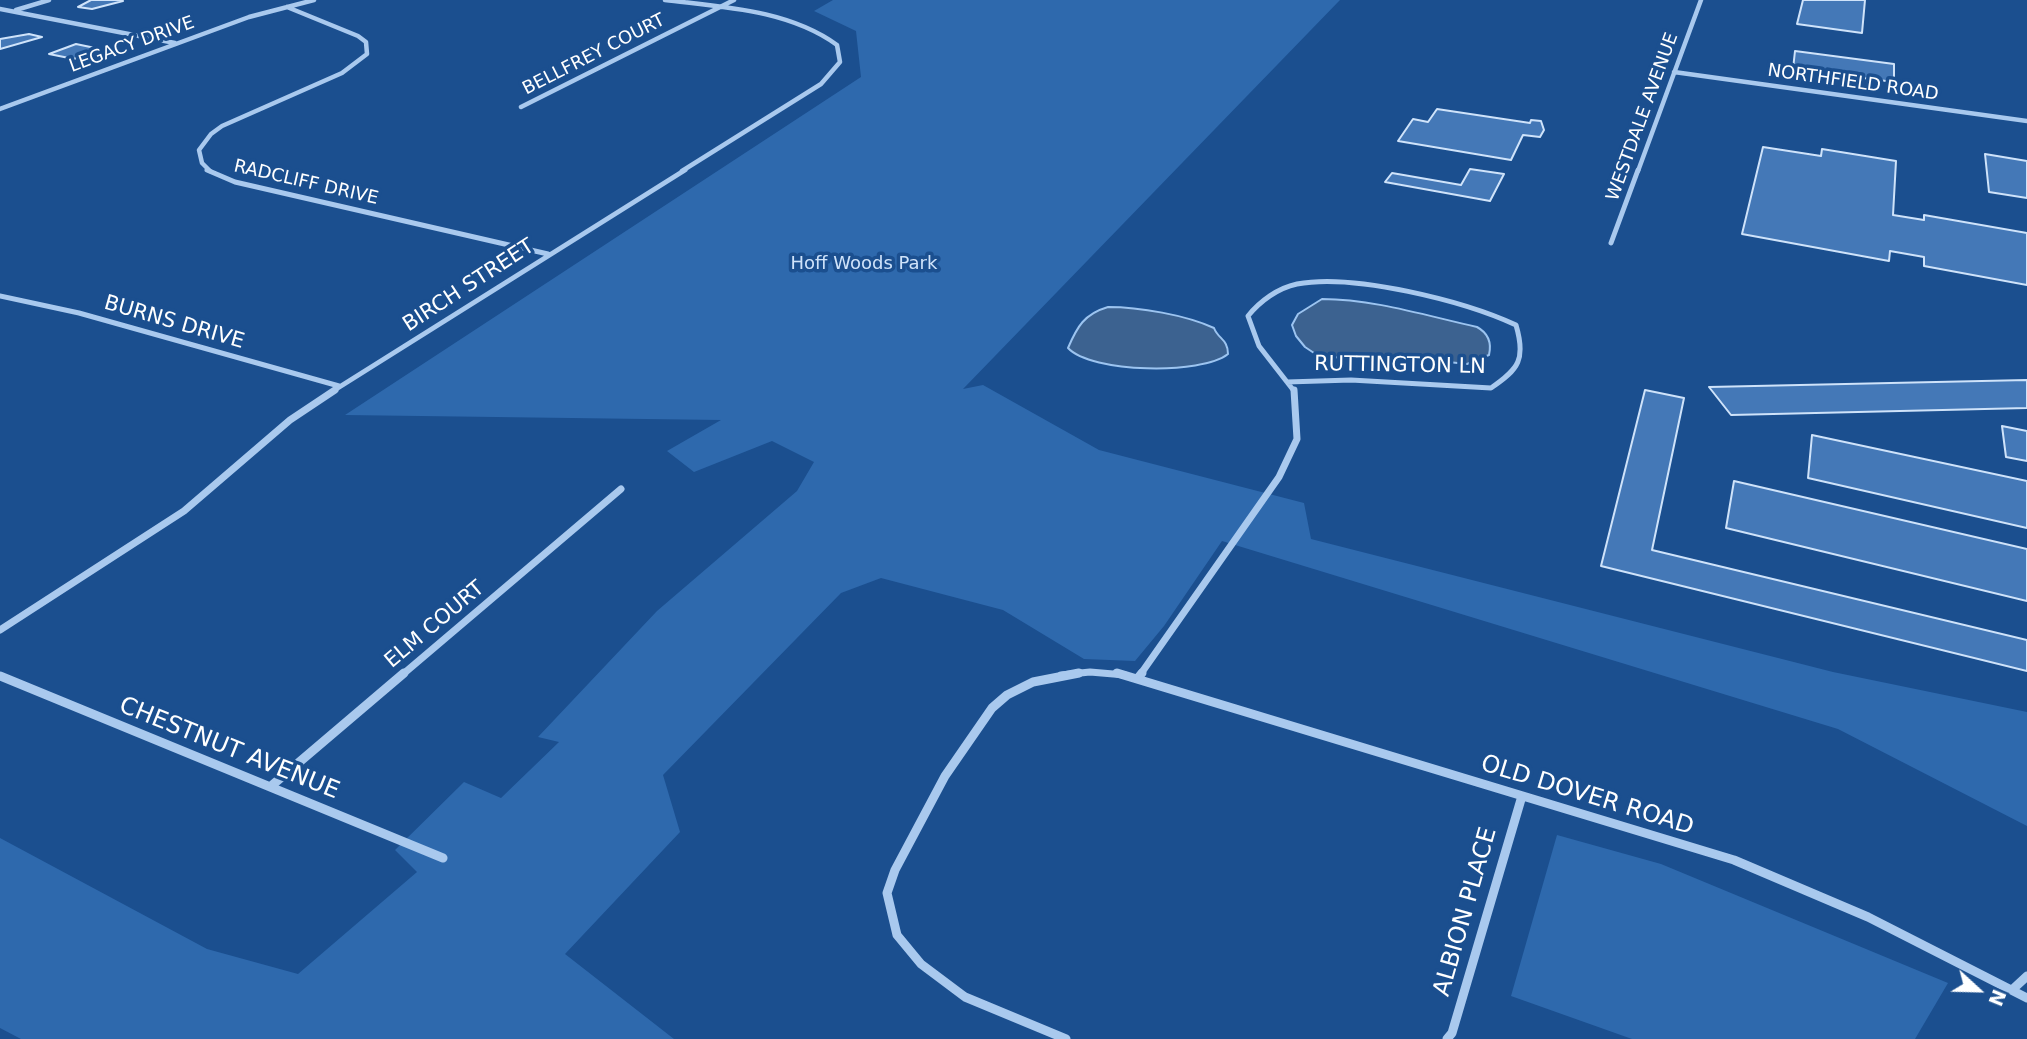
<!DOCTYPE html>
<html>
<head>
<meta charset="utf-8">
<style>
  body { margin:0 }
  #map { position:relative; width:2027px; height:1039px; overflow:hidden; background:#1b4f8f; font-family:"DejaVu Sans",sans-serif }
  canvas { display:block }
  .north { position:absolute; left:1943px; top:955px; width:70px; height:70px; -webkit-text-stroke:5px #1b4f8f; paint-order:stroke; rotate:112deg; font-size:19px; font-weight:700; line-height:28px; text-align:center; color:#fff }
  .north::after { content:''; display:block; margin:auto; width:24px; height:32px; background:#fff; clip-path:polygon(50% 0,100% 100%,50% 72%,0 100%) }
</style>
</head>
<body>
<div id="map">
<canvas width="2027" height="1039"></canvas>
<div class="north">N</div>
</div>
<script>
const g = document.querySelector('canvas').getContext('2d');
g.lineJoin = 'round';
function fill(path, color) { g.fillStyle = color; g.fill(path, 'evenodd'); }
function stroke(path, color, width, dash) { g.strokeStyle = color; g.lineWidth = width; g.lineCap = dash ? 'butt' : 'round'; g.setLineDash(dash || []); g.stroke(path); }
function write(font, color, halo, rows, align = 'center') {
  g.font = font + ' "DejaVu Sans",sans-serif'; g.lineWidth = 7; g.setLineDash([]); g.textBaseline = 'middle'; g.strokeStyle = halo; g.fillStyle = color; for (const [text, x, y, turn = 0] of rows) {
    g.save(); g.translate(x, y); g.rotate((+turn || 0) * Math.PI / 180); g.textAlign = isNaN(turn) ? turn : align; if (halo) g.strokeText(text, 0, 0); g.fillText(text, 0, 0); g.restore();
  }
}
fill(new Path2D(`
  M833,0H1340L963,389L983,385L1099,450L1304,503L1311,539L1833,672L2027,712V826L1838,729L1222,541L1164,626L1135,661L1084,659L1003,610L881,578L841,593L663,775L680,832L565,954L674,1039H21L0,1028V838L207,949L298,974L417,872L395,850L464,782L501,798L559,742L538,737L657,611L797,491L814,462L772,441L694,472L667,451L721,420L345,415L861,77L856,31L814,11Z
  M1557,835L1661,864L1948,983L1915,1039H1632L1511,996Z`), '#2e69ad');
const water = new Path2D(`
  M1322,299C1374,299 1427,316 1477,327C1488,333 1492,342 1489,355L1467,364L1429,360L1350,359L1317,355L1305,347L1296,336L1292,325L1298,314Z
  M1108,307C1139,307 1186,315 1214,328C1218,339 1228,339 1228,354C1202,375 1091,373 1068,348C1077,327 1084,314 1108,307Z`);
fill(water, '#3c6290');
stroke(water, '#9cc4f0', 2);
const building = new Path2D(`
  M91,0H119L123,1L92,9L78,7Z
  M1803,0H1865L1862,33L1797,24Z
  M29,34L42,37L0,49V39Z
  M76,44L100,49L98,50L109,52L94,57L82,55L74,59L49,54Z
  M1795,51L1894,64V82L1793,69Z
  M1437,109L1530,123L1531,120L1541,121L1544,130L1540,137L1523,135L1511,160L1398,141L1413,119L1428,122Z
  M1763,147L1821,156L1822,149L1896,161L1893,215L1924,220V215L2027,233V285L1924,266V257L1890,251L1889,261L1742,234Z
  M1985,154L2027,161V198L1989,192Z
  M1470,169L1504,174L1490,201L1385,182L1392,173L1461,185Z
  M2027,380V408L1731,415L1709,387Z
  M1645,390L1684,398L1652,550L2027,640V671L1601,566Z
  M2002,426L2027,431V461L2006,457Z
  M1812,435L2027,481V528L1808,478Z
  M1734,481L2027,549V601L1726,528Z`);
fill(building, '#4478b7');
stroke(building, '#cfe3fa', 2);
stroke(new Path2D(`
  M665,0C723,7 789,10 837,45L840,62L821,84L682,171
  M0,9L175,43
  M16,10L49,0
  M1674,72L2027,121
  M521,107L734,0
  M0,109L249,17L314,0
  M210,171L202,163L199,150L211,134L222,126L342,73L367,54L366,42L358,36L287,7
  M1638,171L1701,0`), '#a9c9ee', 4.5);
stroke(new Path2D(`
  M207,170L235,182L548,254
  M1611,243L1638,170
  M0,296L79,313L339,386
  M1287,382L1351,380L1491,388C1519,369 1526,359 1516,325C1464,301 1353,273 1297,284C1278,288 1260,301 1248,316L1259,346L1294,391
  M333,391L685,170`), '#a9c9ee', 5);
stroke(new Path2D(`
  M0,630L184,511L290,420L335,390
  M402,675L621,489
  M1061,675L1090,672L1125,675
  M1140,675L1279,477L1297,439L1294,390`), '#a9c9ee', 7);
stroke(new Path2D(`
  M1117,673L1734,860L1868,917L2027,998
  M0,676L443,858
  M1138,678L1142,673
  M270,787L404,673
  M2013,989L2027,976
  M1066,1039L965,997L921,964L897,935L887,893L895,870L945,776L992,708L1007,695L1033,682L1079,673
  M1447,1039L1452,1033L1522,796`), '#a9c9ee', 9);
write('18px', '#fff', '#1b4f8f', [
  ["LEGACY DRIVE",132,45,-20],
  ["BELLFREY COURT",594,55,-27],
  ["NORTHFIELD ROAD",1853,83,8],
  ["WESTDALE AVENUE",1643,117,-70],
  ["RADCLIFF DRIVE",306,183,13]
]);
write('18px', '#cfe3fa', '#1b4f8f', [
  ["Hoff Woods Park",864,264]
]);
write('21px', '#fff', '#1b4f8f', [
  ["BIRCH STREET",469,286,-33],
  ["BURNS DRIVE",174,323,16],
  ["RUTTINGTON LN",1400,366,1],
  ["ELM COURT",435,625,-40]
]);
write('24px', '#fff', '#1b4f8f', [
  ["CHESTNUT AVENUE",229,749,22],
  ["OLD DOVER ROAD",1587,796,17],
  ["ALBION PLACE",1466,912,-74]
]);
</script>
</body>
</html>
